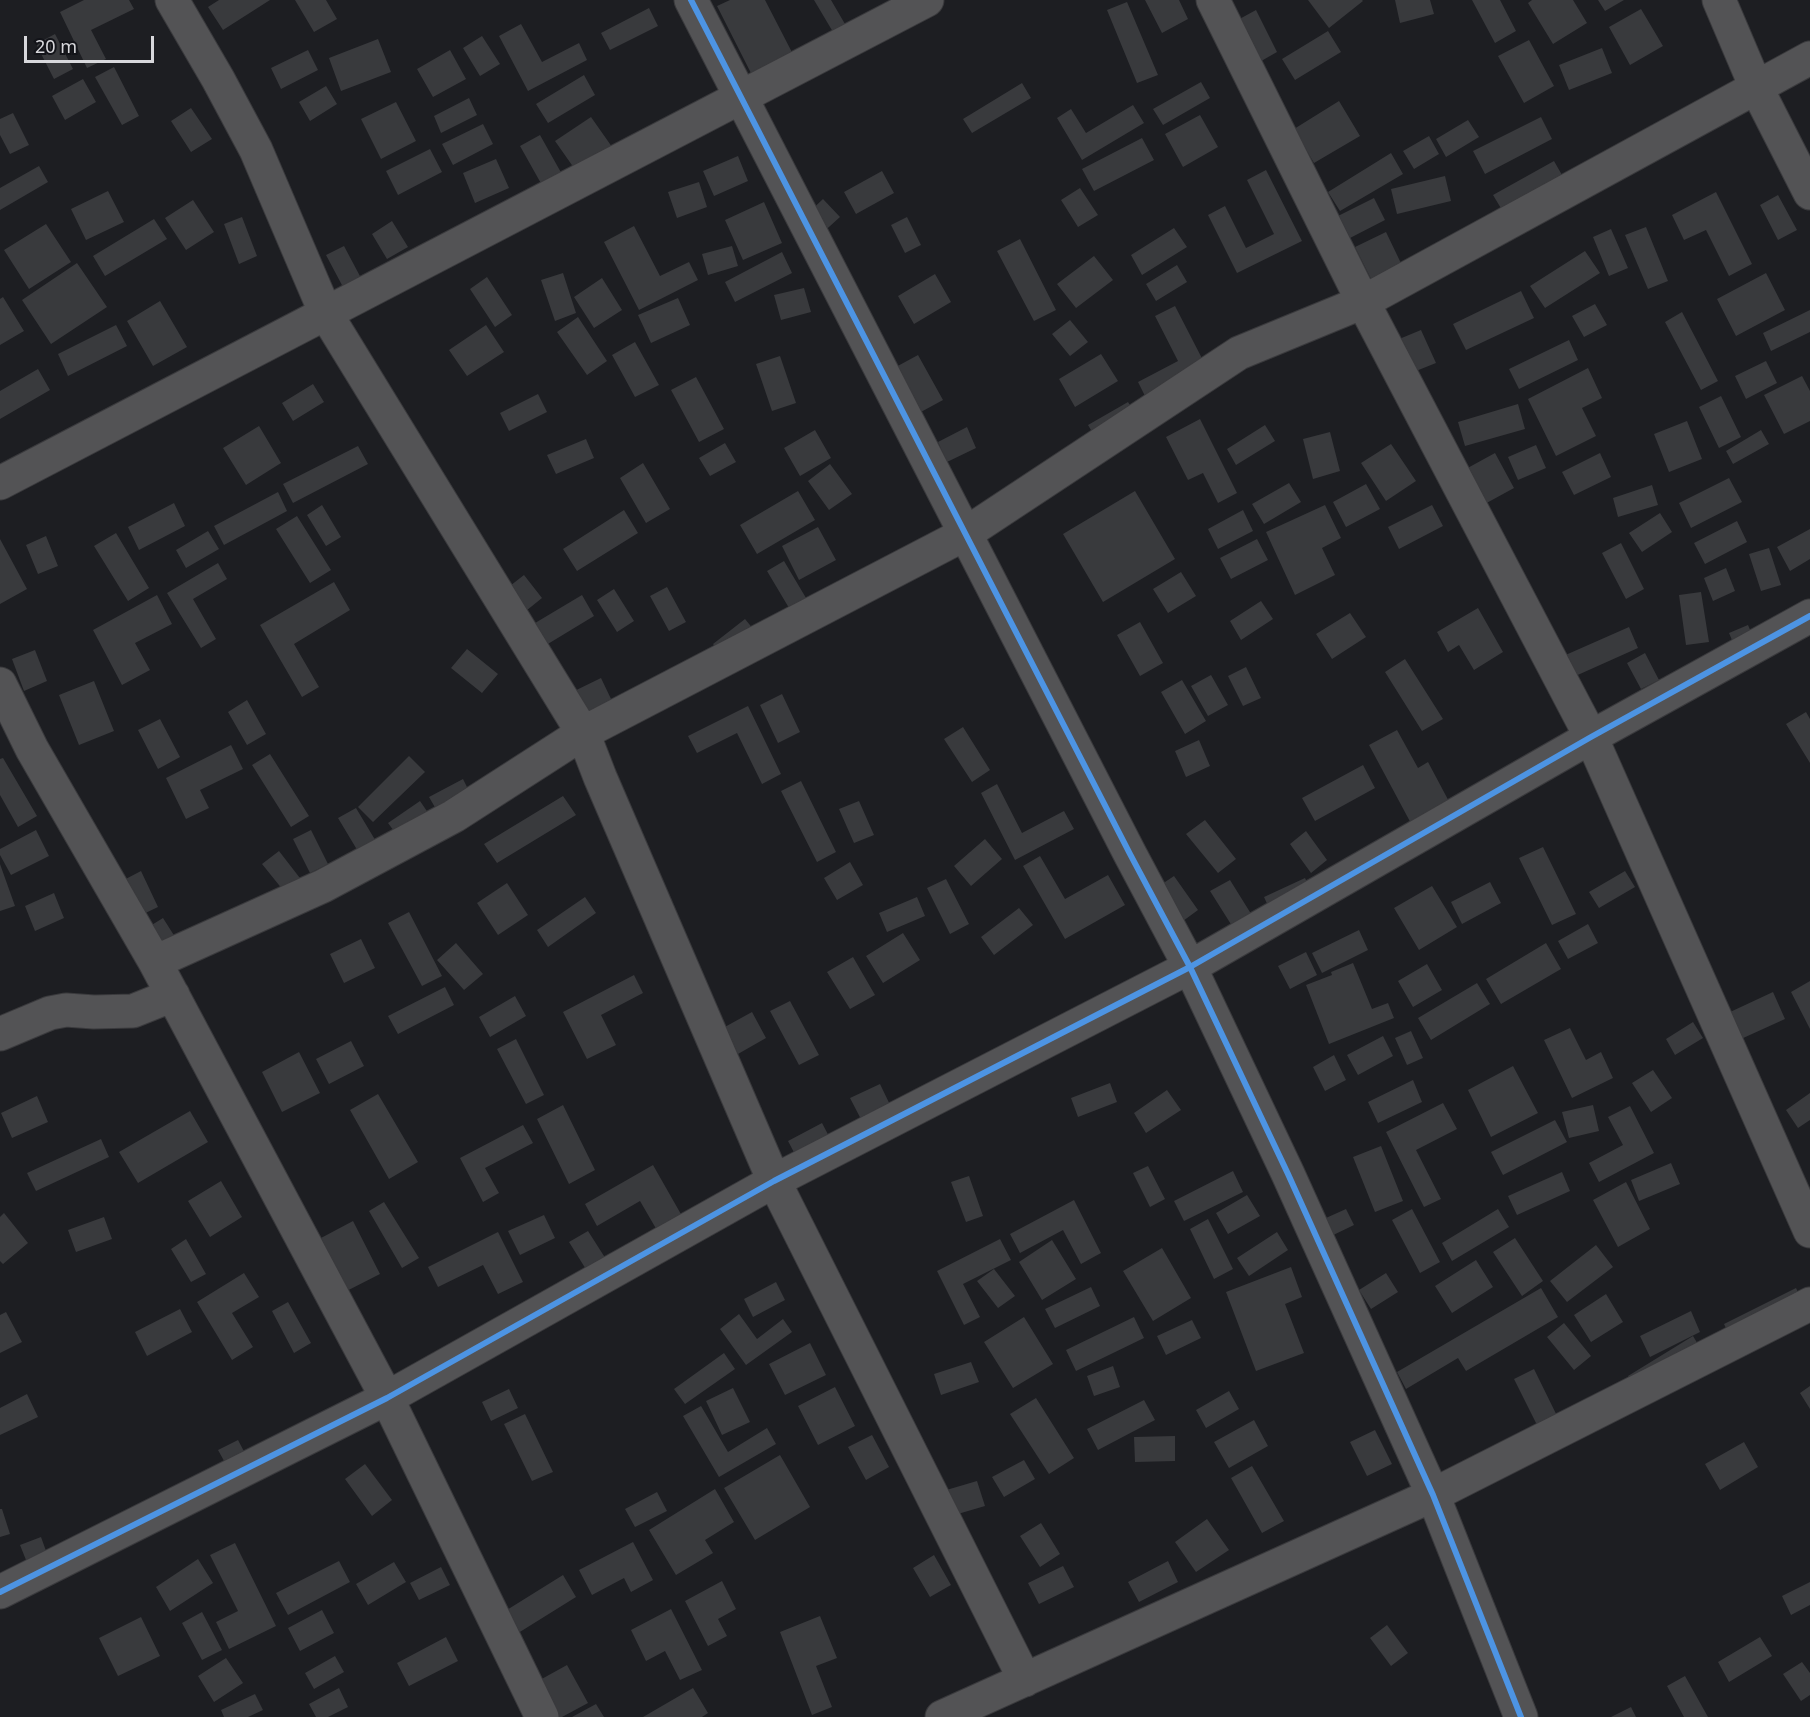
<!DOCTYPE html>
<html>
<head>
<meta charset="utf-8">
<style>
  body { margin:0 }
  #map { position:relative; width:1810px; height:1717px; overflow:hidden; background:#1d1e22; font-family:"Noto Sans",sans-serif }
  canvas { display:block }
  .scale { position:absolute; left:24px; top:36px; width:130px; height:27px; box-sizing:border-box; border:3px solid #d8d8dc; border-top:0; padding-left:8px; font-size:18px; line-height:21px; white-space:nowrap; color:#d8d8dc; -webkit-text-stroke:4px #131419; paint-order:stroke }
</style>
</head>
<body>
<div id="map">
<canvas width="1810" height="1717"></canvas>
<div class="scale">20 m</div>
</div>
<script>
const g = document.querySelector('canvas').getContext('2d');
g.lineJoin = 'round';
function fill(path, color) { g.fillStyle = color; g.fill(path, 'evenodd'); }
function stroke(path, color, width, dash) { g.strokeStyle = color; g.lineWidth = width; g.lineCap = dash ? 'butt' : 'round'; g.setLineDash(dash || []); g.stroke(path); }
fill(new Path2D(`
  M84,0H129L134,9L91,30L106,59L87,68L60,12Z
  M219,0H270L223,30L208,7Z
  M295,0H326L337,19L314,32Z
  M730,0H765L797,62L756,83L717,6Z
  M814,0H831L845,24L833,32Z
  M1145,0H1179L1188,19L1162,33Z
  M1308,0H1362L1363,1L1329,28Z
  M1395,0H1430L1434,14L1400,23Z
  M1472,0H1500L1516,31L1495,43Z
  M1532,0H1573L1587,23L1553,44L1528,3Z
  M1598,0H1624L1605,11Z
  M1127,2L1158,75L1137,83L1107,10Z
  M649,8L658,26L610,50L601,33Z
  M1641,9L1663,46L1630,65L1609,27Z
  M1256,10L1277,52L1256,64L1234,22Z
  M521,24L542,62L579,43L587,60L528,91L499,36Z
  M1328,31L1341,52L1295,80L1282,59Z
  M55,34L73,69L54,79L36,44Z
  M482,36L500,64L480,76L463,48Z
  M378,39L391,72L341,91L329,58Z
  M1529,40L1554,86L1524,103L1498,56Z
  M1602,48L1612,73L1569,90L1559,65Z
  M308,50L318,70L281,89L271,68Z
  M450,50L466,79L433,97L417,69Z
  M114,67L139,116L122,125L95,77Z
  M584,75L595,95L548,123L536,104Z
  M83,79L96,102L65,120L52,96Z
  M1201,82L1210,98L1163,125L1153,109Z
  M1022,83L1031,98L972,133L963,119Z
  M326,86L337,104L310,121L299,102Z
  M469,98L477,115L441,133L434,116Z
  M1339,101L1360,136L1314,163L1294,129Z
  M396,102L416,141L381,159L361,119Z
  M1133,105L1144,123L1082,160L1057,118L1071,109L1086,133Z
  M191,108L212,139L191,152L171,121Z
  M13,113L29,145L10,154L0,135V119Z
  M1200,115L1218,147L1183,167L1165,134Z
  M591,117L617,154L581,178L555,141Z
  M1541,117L1552,139L1485,174L1473,151Z
  M1468,120L1479,137L1446,157L1436,139Z
  M483,124L493,144L453,165L442,144Z
  M540,135L563,176L543,187L520,146Z
  M1429,136L1439,154L1414,169L1403,151Z
  M1142,138L1154,160L1094,191L1082,169Z
  M430,149L442,172L398,195L386,171Z
  M1391,153L1403,174L1340,211L1328,192Z
  M738,156L748,181L714,196L703,171Z
  M496,159L509,188L475,203L463,173Z
  M1554,161L1574,196L1514,230L1493,195Z
  M39,166L48,182L0,210V188Z
  M1266,170L1302,241L1237,273L1208,215L1225,206L1246,248L1274,234L1247,180Z
  M882,171L894,193L856,214L844,192Z
  M1445,176L1451,201L1397,214L1391,189Z
  M699,182L707,207L677,218L668,192Z
  M1080,188L1098,215L1078,227L1061,200Z
  M108,191L124,222L86,240L71,209Z
  M1716,192L1752,264L1729,276L1706,230L1684,240L1672,215Z
  M1778,195L1797,230L1778,240L1760,205Z
  M1374,198L1385,220L1350,238L1338,216Z
  M823,199L840,217L819,236L803,218Z
  M193,200L214,232L186,250L165,218Z
  M764,202L782,243L743,260L725,220Z
  M242,217L257,256L239,264L224,224Z
  M907,217L921,245L905,253L891,225Z
  M154,219L167,239L105,276L93,256Z
  M392,221L408,247L387,259L372,234Z
  M46,224L71,262L29,289L4,250Z
  M634,226L660,276L689,262L698,280L639,310L604,242Z
  M1646,227L1668,281L1648,289L1625,235Z
  M1174,228L1187,247L1142,275L1131,255Z
  M1611,229L1628,268L1609,276L1593,237Z
  M1386,232L1410,282L1380,297L1355,247Z
  M1020,239L1056,310L1034,321L997,251Z
  M344,246L370,295L352,304L326,255Z
  M732,246L738,266L708,275L702,254Z
  M1585,251L1600,273L1545,308L1530,286Z
  M782,252L792,273L735,302L725,282Z
  M1094,256L1113,280L1076,308L1057,284Z
  M77,263L107,307L51,344L22,300Z
  M1177,265L1187,282L1156,301L1146,284Z
  M563,273L576,313L555,321L541,280Z
  M1766,273L1785,310L1736,336L1717,299Z
  M935,274L951,302L914,324L898,296Z
  M487,277L512,315L495,327L470,289Z
  M602,278L622,310L594,328L574,297Z
  M804,288L811,312L781,320L774,295Z
  M1521,291L1534,318L1466,350L1453,324Z
  M3,297L24,331L0,345V299Z
  M678,298L690,325L651,343L638,315Z
  M160,301L187,347L153,366L127,321Z
  M1595,304L1607,325L1584,337L1572,316Z
  M1175,306L1208,370L1148,402L1138,382L1178,361L1155,316Z
  M1810,310V332L1771,351L1763,333Z
  M1682,312L1718,381L1701,390L1665,322Z
  M578,317L607,361L587,375L557,332Z
  M1070,320L1088,342L1070,356L1052,334Z
  M116,325L127,346L68,376L58,354Z
  M486,325L504,352L467,376L449,350Z
  M1421,330L1436,363L1406,375L1392,342Z
  M1569,340L1578,360L1519,389L1509,369Z
  M635,342L659,385L635,397L612,355Z
  M1101,354L1118,381L1075,407L1059,379Z
  M918,355L943,400L908,419L883,374Z
  M780,356L796,403L772,411L756,364Z
  M1766,361L1777,383L1746,399L1735,376Z
  M1588,368L1602,398L1582,408L1596,436L1556,456L1528,399Z
  M38,369L50,390L0,419V391Z
  M1802,376L1810,391V421L1784,434L1764,395Z
  M696,377L724,429L699,442L671,390Z
  M313,384L324,402L293,421L282,403Z
  M538,394L547,412L509,431L500,413Z
  M1721,396L1741,437L1719,448L1699,407Z
  M1128,402L1142,424L1102,449L1088,425Z
  M1518,404L1525,429L1465,446L1458,422Z
  M1200,419L1237,493L1218,503L1203,473L1188,480L1166,437Z
  M1687,421L1702,459L1669,472L1654,434Z
  M1265,425L1275,441L1236,465L1227,449Z
  M259,426L281,463L246,485L223,448Z
  M967,427L976,448L947,462L938,442Z
  M815,430L831,458L800,476L784,448Z
  M1761,430L1769,444L1733,464L1726,451Z
  M1330,432L1340,471L1313,479L1303,439Z
  M586,439L594,458L556,474L547,455Z
  M725,443L736,462L710,476L699,458Z
  M1391,444L1416,481L1386,501L1361,463Z
  M1536,445L1546,468L1518,480L1508,457Z
  M358,446L368,464L293,503L283,484Z
  M1495,453L1514,488L1472,511L1453,476Z
  M1600,453L1611,477L1574,495L1562,472Z
  M643,463L670,509L646,523L620,478Z
  M830,464L852,494L829,510L808,481Z
  M1729,478L1742,502L1691,528L1679,503Z
  M1289,483L1301,502L1264,524L1252,504Z
  M1366,484L1380,509L1346,527L1333,502Z
  M1652,485L1658,505L1618,517L1613,498Z
  M798,491L815,520L757,554L740,525Z
  M1135,491L1175,559L1103,602L1063,534Z
  M278,492L287,511L224,545L214,526Z
  M174,503L185,526L139,550L128,527Z
  M322,505L341,537L326,546L307,515Z
  M1325,505L1341,538L1322,548L1335,575L1295,595L1266,532Z
  M1432,505L1443,526L1399,549L1388,527Z
  M624,510L638,533L577,571L563,549Z
  M1243,510L1253,531L1218,549L1208,529Z
  M1660,513L1672,532L1642,552L1629,533Z
  M297,516L331,570L310,583L276,529Z
  M1737,521L1747,542L1705,564L1694,543Z
  M818,527L836,560L799,580L782,546Z
  M1810,529V559L1790,571L1777,547Z
  M208,531L219,549L186,568L176,550Z
  M116,533L149,588L128,601L94,546Z
  M46,536L58,566L38,574L26,545Z
  M0,539L27,589L0,604Z
  M1257,539L1268,560L1231,579L1220,558Z
  M1621,543L1644,589L1626,599L1602,553Z
  M1769,548L1781,585L1761,591L1749,554Z
  M784,561L812,608L795,618L767,571Z
  M218,563L227,579L193,599L216,639L201,648L167,593Z
  M1726,568L1735,591L1713,601L1704,578Z
  M1181,572L1196,596L1168,613L1153,589Z
  M524,575L542,598L516,619L497,596Z
  M334,582L350,610L294,644L319,687L302,697L260,625Z
  M667,587L686,622L669,631L650,596Z
  M614,589L634,621L617,632L597,600Z
  M1701,592L1709,642L1686,645L1679,595Z
  M157,595L172,624L135,643L150,670L122,685L93,630Z
  M582,595L594,616L533,653L520,632Z
  M1261,601L1273,619L1241,640L1230,621Z
  M1478,608L1503,652L1474,670L1459,645L1448,652L1437,632Z
  M1350,613L1366,637L1332,659L1316,634Z
  M745,619L763,641L730,666L713,644Z
  M1140,622L1163,663L1140,676L1117,635Z
  M1748,625L1759,651L1740,659L1729,633Z
  M1629,627L1638,648L1571,678L1561,657Z
  M467,649L498,674L482,693L451,668Z
  M35,650L47,681L24,691L12,659Z
  M1645,653L1659,680L1641,689L1627,663Z
  M1405,659L1443,719L1422,731L1385,672Z
  M1246,667L1261,698L1243,706L1228,676Z
  M1211,675L1228,705L1208,716L1191,686Z
  M601,678L612,701L572,722L560,698Z
  M1182,680L1206,721L1185,734L1161,692Z
  M94,681L114,731L79,745L59,695Z
  M782,694L800,732L778,743L760,705Z
  M247,700L266,734L247,745L228,712Z
  M748,706L781,774L762,784L737,733L697,753L688,736Z
  M1806,712L1810,719V763L1786,724Z
  M160,719L180,757L158,769L138,730Z
  M963,727L990,770L972,782L944,739Z
  M1397,730L1418,768L1428,762L1453,809L1414,829L1369,745Z
  M1199,740L1210,766L1186,777L1175,751Z
  M231,745L243,769L200,790L209,808L186,819L166,778Z
  M270,754L309,816L291,827L252,765Z
  M409,756L425,772L373,822L358,807Z
  M3,758L37,816L18,827L0,795V759Z
  M1363,765L1375,788L1315,821L1302,798Z
  M463,779L473,799L440,816L429,797Z
  M801,781L836,852L817,862L781,791Z
  M997,784L1022,833L1064,811L1074,829L1015,860L981,793Z
  M563,796L576,815L497,863L484,844Z
  M420,801L433,820L402,842L388,823Z
  M859,801L874,835L854,843L839,809Z
  M356,808L377,843L359,853L338,818Z
  M1205,820L1236,859L1218,873L1186,834Z
  M36,830L49,856L11,875L0,855V849Z
  M311,830L328,864L310,873L293,839Z
  M1306,831L1327,860L1311,873L1290,844Z
  M985,839L1002,859L971,886L954,866Z
  M1543,847L1576,914L1552,925L1519,858Z
  M279,851L303,882L287,895L262,864Z
  M1040,856L1065,899L1108,875L1125,905L1065,939L1023,866Z
  M850,862L863,885L837,900L824,878Z
  M0,864L15,906L0,911Z
  M141,871L158,907L135,918L118,883Z
  M1625,871L1635,887L1599,908L1589,892Z
  M1174,876L1198,910L1183,921L1159,886Z
  M1305,878L1315,899L1274,919L1264,897Z
  M946,879L969,924L950,934L927,888Z
  M1230,880L1258,925L1239,937L1210,891Z
  M1490,882L1501,903L1462,924L1451,902Z
  M507,883L528,915L498,935L477,903Z
  M1432,886L1457,927L1419,950L1394,908Z
  M54,893L64,918L35,931L25,906Z
  M585,897L596,913L548,947L537,930Z
  M917,897L925,916L887,932L879,913Z
  M1019,908L1033,925L994,955L981,937Z
  M409,912L442,976L422,986L388,923Z
  M163,918L189,959L142,931Z
  M1588,924L1598,943L1568,959L1558,941Z
  M1359,930L1368,950L1322,973L1312,953Z
  M903,933L920,960L883,983L866,956Z
  M361,939L375,968L344,983L330,954Z
  M456,943L483,974L464,990L437,960Z
  M1546,943L1561,969L1501,1004L1486,979Z
  M1306,952L1317,975L1290,989L1278,966Z
  M853,957L875,995L850,1009L827,972Z
  M1353,963L1372,1009L1388,1003L1394,1018L1329,1044L1306,985L1332,975L1331,972Z
  M1427,964L1442,990L1413,1007L1398,981Z
  M634,975L643,993L601,1015L616,1045L587,1059L563,1012Z
  M1810,981V1029L1791,992Z
  M1477,983L1490,1004L1431,1040L1418,1018Z
  M445,987L454,1005L398,1034L388,1016Z
  M1773,992L1785,1019L1741,1039L1728,1013Z
  M515,996L526,1016L490,1037L479,1017Z
  M790,1001L819,1055L799,1065L770,1011Z
  M752,1012L766,1038L738,1054L723,1028Z
  M1693,1022L1703,1038L1675,1055L1666,1039Z
  M1570,1028L1586,1060L1601,1052L1613,1078L1572,1098L1544,1040Z
  M1411,1031L1423,1058L1407,1065L1395,1038Z
  M1383,1036L1393,1056L1358,1075L1347,1055Z
  M516,1039L544,1095L526,1104L497,1049Z
  M351,1041L364,1066L329,1084L316,1059Z
  M299,1052L320,1093L282,1112L262,1072Z
  M1334,1055L1346,1080L1325,1091L1313,1067Z
  M1513,1066L1538,1113L1491,1137L1468,1090Z
  M1653,1070L1672,1098L1651,1112L1632,1083Z
  M1413,1080L1422,1102L1378,1123L1368,1102Z
  M1110,1083L1117,1102L1078,1117L1071,1098Z
  M880,1084L893,1111L864,1125L850,1098Z
  M1167,1090L1181,1110L1146,1133L1134,1113Z
  M1810,1093V1120L1798,1128L1786,1110Z
  M378,1094L418,1162L389,1179L350,1110Z
  M37,1096L48,1122L12,1138L1,1113Z
  M1443,1103L1457,1129L1416,1150L1441,1199L1424,1207L1386,1132Z
  M563,1105L595,1170L569,1184L537,1119Z
  M1593,1105L1599,1131L1569,1138L1562,1112Z
  M1630,1106L1654,1153L1599,1182L1589,1163L1623,1145L1608,1117Z
  M190,1111L208,1142L138,1183L119,1152Z
  M1555,1120L1567,1142L1503,1175L1491,1152Z
  M822,1123L832,1142L798,1160L788,1141Z
  M523,1125L533,1143L485,1168L499,1193L483,1202L460,1158Z
  M101,1139L109,1157L36,1191L27,1173Z
  M1381,1146L1403,1201L1375,1212L1353,1157Z
  M1671,1163L1680,1184L1639,1201L1631,1180Z
  M653,1165L694,1237L658,1232L640,1201L597,1226L585,1204Z
  M1148,1166L1165,1199L1150,1207L1133,1173Z
  M1233,1171L1243,1192L1184,1221L1174,1201Z
  M1562,1172L1570,1191L1517,1215L1508,1196Z
  M969,1176L983,1216L966,1222L951,1182Z
  M221,1181L242,1217L210,1237L188,1201Z
  M1626,1182L1650,1229L1618,1247L1593,1200Z
  M1247,1195L1260,1216L1228,1234L1216,1213Z
  M1074,1200L1101,1253L1081,1264L1063,1230L1020,1253L1010,1234Z
  M384,1202L419,1258L402,1268L369,1211Z
  M1346,1209L1354,1225L1325,1239L1317,1222Z
  M1412,1209L1440,1262L1420,1273L1392,1220Z
  M1498,1209L1509,1227L1452,1261L1442,1243Z
  M4,1213L28,1243L3,1264L0,1261V1217Z
  M544,1215L555,1238L520,1255L508,1231Z
  M104,1217L112,1239L76,1252L68,1230Z
  M1208,1219L1233,1269L1214,1279L1190,1229Z
  M353,1221L380,1274L327,1301L334,1264L321,1238Z
  M588,1231L611,1267L592,1279L569,1242Z
  M498,1232L523,1282L498,1294L483,1265L438,1287L428,1267Z
  M1277,1232L1288,1250L1249,1276L1237,1258Z
  M1515,1238L1543,1281L1522,1296L1493,1252Z
  M186,1239L206,1274L191,1282L171,1249Z
  M1000,1239L1011,1260L963,1284L980,1317L964,1325L937,1271Z
  M1052,1240L1076,1279L1042,1300L1019,1262Z
  M1596,1245L1613,1267L1567,1302L1550,1281Z
  M1162,1248L1191,1298L1153,1321L1123,1271Z
  M1476,1260L1493,1287L1452,1313L1435,1286Z
  M1291,1267L1302,1297L1285,1304L1304,1353L1256,1371L1226,1292Z
  M994,1269L1015,1296L998,1308L977,1281Z
  M244,1273L259,1297L232,1313L253,1347L232,1360L197,1302Z
  M1386,1273L1398,1292L1371,1309L1359,1290Z
  M776,1282L785,1300L753,1317L744,1299Z
  M1091,1287L1100,1306L1055,1328L1045,1309Z
  M1541,1288L1558,1317L1466,1371L1458,1358L1406,1389L1397,1372Z
  M1796,1288L1806,1309L1734,1345L1724,1324Z
  M1606,1294L1623,1322L1591,1342L1574,1315Z
  M288,1302L311,1343L294,1353L272,1311Z
  M180,1309L192,1332L147,1356L135,1332Z
  M1691,1311L1700,1332L1650,1357L1640,1336Z
  M6,1312L22,1342L0,1353V1315Z
  M739,1314L757,1339L783,1319L792,1332L746,1365L720,1329Z
  M1024,1317L1053,1364L1013,1388L984,1342Z
  M1134,1317L1144,1338L1076,1371L1066,1350Z
  M1192,1320L1201,1338L1166,1355L1157,1336Z
  M1564,1323L1591,1356L1574,1370L1547,1337Z
  M1693,1336L1707,1359L1642,1398L1628,1376Z
  M810,1343L826,1375L785,1395L769,1364Z
  M724,1353L735,1369L685,1404L674,1389Z
  M971,1362L979,1382L941,1395L934,1374Z
  M1113,1366L1120,1387L1094,1396L1087,1376Z
  M1534,1369L1563,1428L1543,1437L1514,1379Z
  M1810,1386V1409L1800,1393Z
  M835,1387L855,1426L818,1445L798,1406Z
  M733,1388L750,1422L722,1435L706,1401Z
  M509,1389L518,1408L491,1421L482,1402Z
  M1229,1391L1239,1409L1206,1428L1196,1410Z
  M27,1394L38,1417L0,1435V1408Z
  M1036,1398L1074,1458L1049,1474L1010,1414Z
  M1144,1400L1155,1420L1098,1450L1087,1429Z
  M701,1406L728,1452L767,1428L776,1444L719,1477L683,1416Z
  M525,1414L553,1472L532,1481L504,1424Z
  M1254,1420L1268,1446L1229,1468L1214,1442Z
  M1375,1430L1392,1464L1367,1476L1350,1442Z
  M872,1435L889,1467L866,1480L848,1447Z
  M1175,1436V1461L1135,1462L1134,1437Z
  M238,1440L257,1476L238,1486L218,1450Z
  M1744,1442L1758,1467L1720,1490L1705,1464Z
  M780,1455L810,1507L755,1540L724,1488Z
  M1024,1460L1035,1479L1004,1497L992,1477Z
  M365,1464L392,1500L372,1516L345,1479Z
  M1252,1466L1284,1521L1262,1533L1231,1478Z
  M977,1481L985,1506L951,1516L943,1491Z
  M715,1489L734,1522L705,1540L713,1553L676,1575L649,1530Z
  M657,1492L667,1511L635,1527L625,1509Z
  M0,1509H2L10,1534L0,1537Z
  M1207,1519L1229,1550L1196,1572L1175,1542Z
  M1041,1523L1060,1554L1040,1567L1020,1536Z
  M41,1537L50,1562L30,1570L20,1545Z
  M633,1542L653,1580L631,1592L624,1578L592,1595L579,1570Z
  M235,1543L276,1626L229,1649L216,1622L238,1611L210,1555Z
  M934,1555L951,1585L930,1597L913,1568Z
  M198,1559L213,1583L170,1611L156,1587Z
  M339,1561L350,1582L288,1615L276,1593Z
  M1168,1561L1178,1582L1139,1602L1128,1582Z
  M394,1562L406,1582L368,1605L356,1584Z
  M1063,1566L1074,1587L1039,1604L1028,1583Z
  M441,1567L450,1585L419,1600L410,1583Z
  M563,1575L576,1597L515,1635L502,1613Z
  M722,1581L736,1609L718,1619L727,1636L708,1646L685,1601Z
  M1810,1582V1605L1791,1615L1782,1596Z
  M671,1609L702,1670L680,1680L665,1651L646,1661L631,1630Z
  M322,1610L334,1633L300,1651L288,1628Z
  M202,1612L222,1650L202,1660L182,1623Z
  M820,1616L837,1658L816,1666L832,1707L812,1715L780,1632Z
  M141,1617L160,1656L118,1676L99,1638Z
  M1387,1625L1408,1653L1391,1666L1370,1638Z
  M446,1637L458,1661L409,1686L397,1663Z
  M1760,1637L1772,1656L1729,1682L1718,1662Z
  M335,1656L344,1672L314,1689L305,1673Z
  M226,1658L243,1683L214,1702L198,1676Z
  M1802,1662L1810,1673V1695L1801,1701L1783,1674Z
  M567,1665L588,1703L562,1717H545L529,1686Z
  M1685,1676L1708,1717H1684L1667,1686Z
  M339,1688L348,1707L328,1717H316L309,1704Z
  M693,1688L708,1713L702,1717H643Z
  M255,1694L263,1710L248,1717H224L221,1710Z
  M596,1704L604,1717H572Z
  M1631,1707L1636,1717H1611Z`), '#393a3d');
const minor = new Path2D(`
  M172,0L218,79L256,150L326,314L583,733L600,777L774,1181L1025,1680
  M691,0L1130,854L1190,967L1288,1174L1433,1495L1521,1717
  M1213,0L1363,302L1591,737L1810,1231
  M1719,0L1756,87L1810,193
  M0,483L927,0
  M0,684L32,749L155,962L387,1398L542,1717
  M155,962L323,886L454,816L583,733L965,534L1239,353L1363,302L1810,58
  M0,1034L50,1013L66,1010L94,1012L133,1011L173,995
  M0,1592L387,1398L774,1181L1190,967L1591,737L1810,616
  M942,1717L1433,1495L1810,1304`);
stroke(minor, '#3a3a3d', 35);
stroke(minor, '#535355', 33);
stroke(new Path2D(`
  M691,0L1130,854L1190,967L1288,1174L1433,1495L1521,1717
  M0,1592L387,1398L774,1181L1190,967L1591,737L1810,616`), '#4d94e3', 6);
</script>
</body>
</html>
